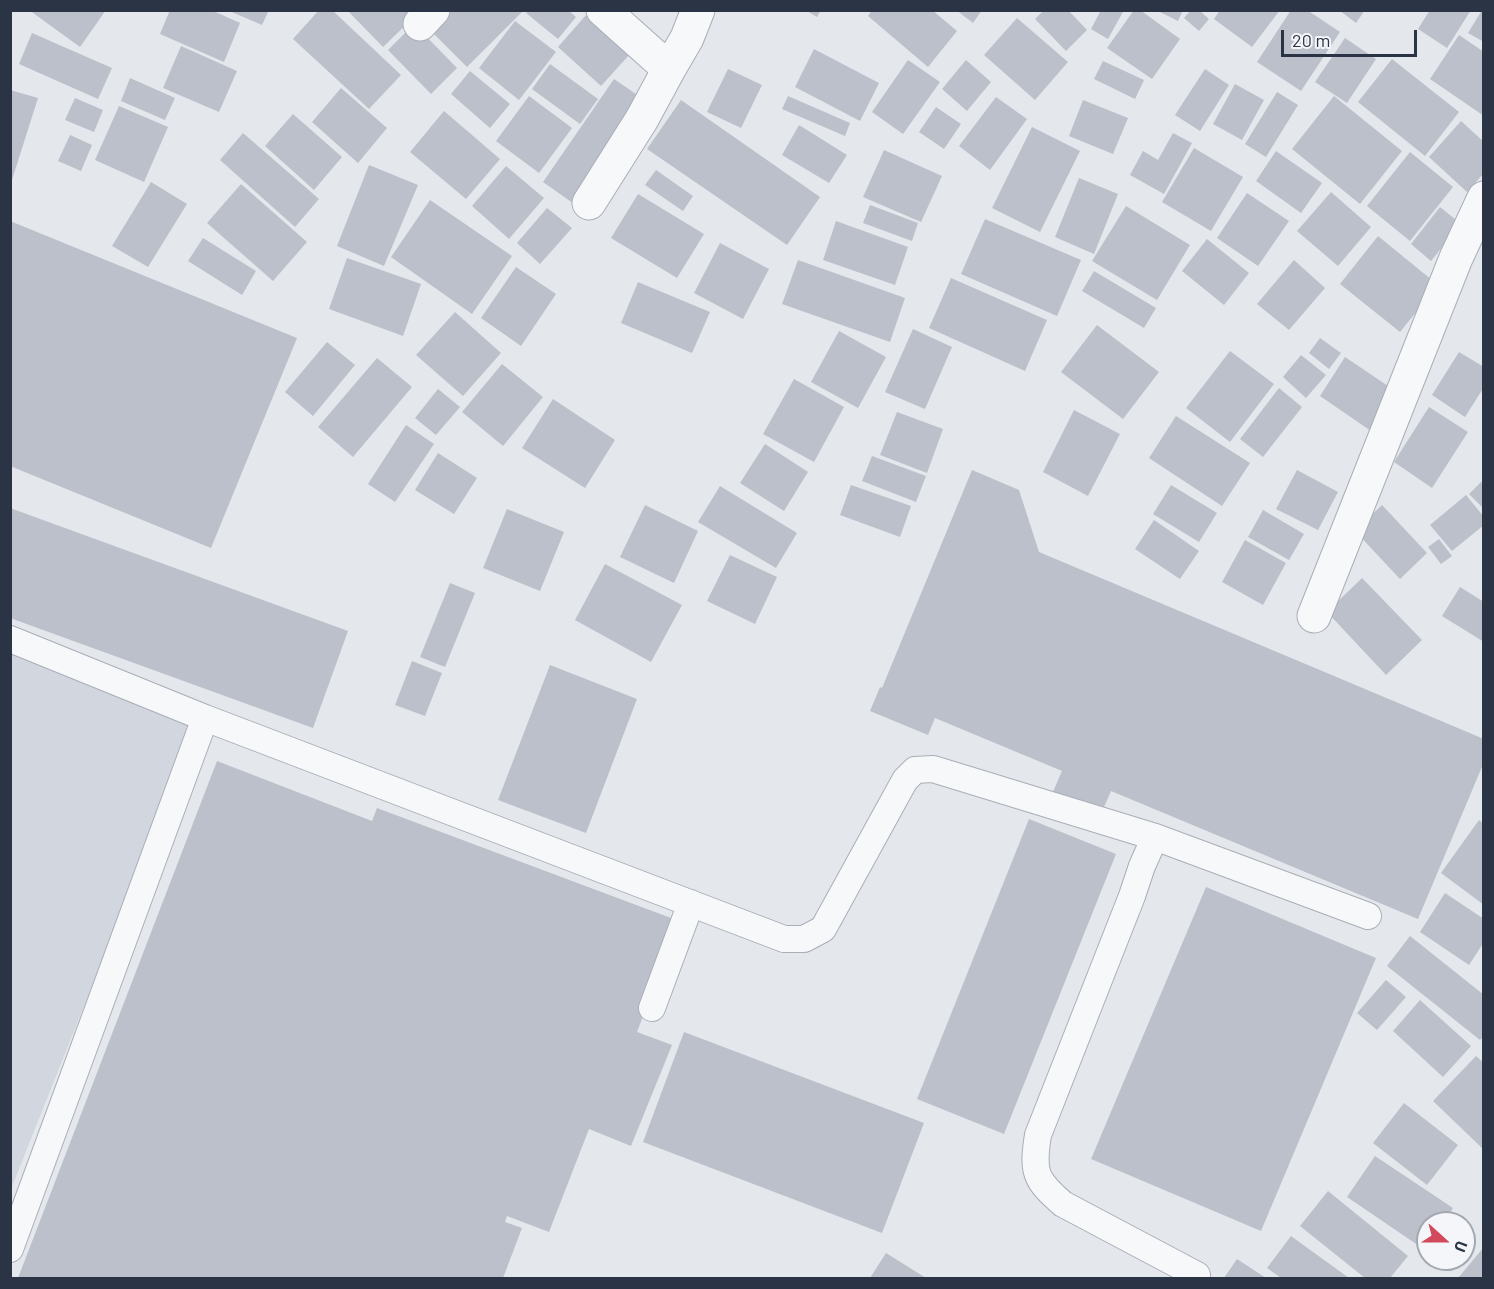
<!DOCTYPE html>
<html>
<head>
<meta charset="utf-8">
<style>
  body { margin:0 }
  #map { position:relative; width:1494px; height:1289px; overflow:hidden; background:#e4e7ec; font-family:Barlow,sans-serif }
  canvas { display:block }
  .frame { position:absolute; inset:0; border:12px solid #2b3445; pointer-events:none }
  .north { position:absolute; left:1416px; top:1211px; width:60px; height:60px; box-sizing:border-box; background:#f4f6f9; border:2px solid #a4a8b1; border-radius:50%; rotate:111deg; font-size:16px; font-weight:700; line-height:24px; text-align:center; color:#2b3445 }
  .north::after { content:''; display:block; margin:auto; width:21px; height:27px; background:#d1495b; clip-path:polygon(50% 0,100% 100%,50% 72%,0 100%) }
  .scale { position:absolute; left:1281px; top:30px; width:136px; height:27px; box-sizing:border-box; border:3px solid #2b3445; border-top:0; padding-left:8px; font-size:18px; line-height:21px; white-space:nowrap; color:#2b3445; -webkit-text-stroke:4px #f4f6f9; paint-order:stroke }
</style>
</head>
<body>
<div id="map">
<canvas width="1494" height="1289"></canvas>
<div class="frame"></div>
<div class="north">U</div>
<div class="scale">20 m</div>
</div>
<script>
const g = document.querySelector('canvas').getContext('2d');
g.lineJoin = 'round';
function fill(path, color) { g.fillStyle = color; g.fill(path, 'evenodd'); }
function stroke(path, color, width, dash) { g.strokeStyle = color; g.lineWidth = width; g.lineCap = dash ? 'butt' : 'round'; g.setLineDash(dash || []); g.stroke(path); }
fill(new Path2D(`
  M11,651L196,725L11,1189Z`), '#d2d6de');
fill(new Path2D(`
  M29,10H106L80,47Z
  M170,10H211L240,23L224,62L160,34Z
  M227,10H269L262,25Z
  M319,10H332L401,75L369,109L293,39Z
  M347,10H406L413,18L383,47Z
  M439,10H524L467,67L425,25Z
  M529,10H568L576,17L558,39L526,13Z
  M805,10H821L817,17Z
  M872,10H932L957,31L928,67L868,16Z
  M956,10H982L973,23Z
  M1044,10H1068L1087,30L1066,51L1035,19Z
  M1101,10H1124L1108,39L1091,29Z
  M1134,10H1140L1180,39L1152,79L1107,48Z
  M1156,10H1183L1178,21Z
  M1191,10H1199L1209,19L1199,31L1184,18Z
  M1220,10H1280L1252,47L1214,19Z
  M1291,10H1307L1340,32L1301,91L1257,62Z
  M1339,10H1365L1356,23Z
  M1430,10H1471L1447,48L1418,29Z
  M1482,10H1484V42L1468,33Z
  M586,15L630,54L601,86L558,47Z
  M1017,18L1068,62L1035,100L984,55Z
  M515,21L556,52L519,100L479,68Z
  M414,24L457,68L431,94L388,50Z
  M32,33L112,68L98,99L19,64Z
  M1459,35L1484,52V116L1430,79Z
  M1345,38L1376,59L1347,103L1315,82Z
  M181,46L237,71L219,112L163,88Z
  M814,49L879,83L860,121L795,87Z
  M1392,59L1459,112L1425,156L1358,102Z
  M908,60L940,82L903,134L872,112Z
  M966,60L991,82L967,111L942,89Z
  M1103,61L1144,80L1135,99L1094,79Z
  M550,64L598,99L580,124L532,89Z
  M728,69L762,85L741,128L707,112Z
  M1205,69L1229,85L1200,131L1175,115Z
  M470,71L510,104L490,128L451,94Z
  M130,78L175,98L165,120L121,101Z
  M614,79L649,103L577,206L543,182Z
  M1235,84L1264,100L1242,140L1213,124Z
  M341,88L387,128L358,163L312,122Z
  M10,90L38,98L11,183H10Z
  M1277,92L1298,105L1266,157L1245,144Z
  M529,96L572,128L539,173L496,141Z
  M788,96L850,123L845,136L782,109Z
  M1334,96L1402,151L1360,204L1292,149Z
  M996,97L1027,119L990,170L959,146Z
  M75,98L103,110L94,132L65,120Z
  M681,100L820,197L787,245L647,149Z
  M1083,100L1128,118L1113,154L1069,136Z
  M119,106L168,127L144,182L95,160Z
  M936,107L961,124L944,149L919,132Z
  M444,111L500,159L466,199L410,152Z
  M293,114L342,157L314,190L265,146Z
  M1461,121L1484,142V173L1467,192L1429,157Z
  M799,125L847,155L829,183L782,155Z
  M1032,127L1080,151L1040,232L992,208Z
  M243,133L319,199L295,227L220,160Z
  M1173,133L1192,143L1164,194L1130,175L1143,151L1158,160Z
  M70,135L92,145L81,171L58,161Z
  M1194,148L1243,177L1211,231L1162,202Z
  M884,150L942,176L921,222L863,197Z
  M1276,151L1322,183L1301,213L1256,181Z
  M1410,152L1453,187L1410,241L1367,206Z
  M369,165L418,185L384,266L337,246Z
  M506,166L544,198L509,239L472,206Z
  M656,170L693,196L683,211L645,185Z
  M1079,178L1118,194L1094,254L1055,237Z
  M151,182L187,204L148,267L112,246Z
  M241,184L307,242L273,281L207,223Z
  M1331,192L1371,227L1338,266L1297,231Z
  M1247,193L1289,221L1258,266L1217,238Z
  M638,194L704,234L677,278L611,238Z
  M430,200L512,256L472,314L391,257Z
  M870,205L918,223L912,241L863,223Z
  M1126,206L1190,245L1157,300L1092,261Z
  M1440,207L1461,224L1431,261L1411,244Z
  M547,208L572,228L540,264L517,243Z
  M985,219L1081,260L1057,316L961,274Z
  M10,221L297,338L211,548L10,466Z
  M836,221L908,247L895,285L823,260Z
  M1378,236L1438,285L1400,332L1340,284Z
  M203,238L256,271L242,295L188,261Z
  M1207,239L1249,273L1224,305L1182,271Z
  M720,243L769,269L743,319L694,293Z
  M347,258L421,284L403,336L329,309Z
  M798,260L905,298L890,342L782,304Z
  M1294,260L1325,288L1289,330L1257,304Z
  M516,267L556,294L521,346L481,318Z
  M1094,271L1156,308L1144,328L1082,291Z
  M951,278L1047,320L1025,371L929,328Z
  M638,282L710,312L692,353L621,323Z
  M455,312L501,353L463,396L416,355Z
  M1097,325L1159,372L1123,419L1061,372Z
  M913,329L952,347L925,409L885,392Z
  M839,331L886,357L858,408L811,382Z
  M1320,338L1341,353L1329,369L1309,353Z
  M327,342L355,365L313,416L285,392Z
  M1230,351L1274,384L1230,442L1186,408Z
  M1459,352L1484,367V387L1465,417L1432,395Z
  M1301,355L1326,375L1306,398L1283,377Z
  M1345,357L1397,392L1371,431L1320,396Z
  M377,358L412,387L353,457L318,427Z
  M502,364L543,397L503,446L462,412Z
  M794,379L844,407L814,462L763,434Z
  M1279,388L1302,407L1263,457L1240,439Z
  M438,389L460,407L436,435L415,418Z
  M553,399L615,440L585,488L522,448Z
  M1429,407L1468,432L1432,488L1394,462Z
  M1074,410L1120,434L1088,496L1043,472Z
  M897,412L943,429L927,473L880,455Z
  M1176,416L1250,463L1222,506L1149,458Z
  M406,425L434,444L395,502L368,484Z
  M765,444L808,472L784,511L740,483Z
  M438,453L477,478L454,514L415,490Z
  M872,456L926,476L916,502L862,481Z
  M972,470L1019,490L1039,552L1484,739V762L1418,919L1111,791L1101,814L1052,794L1062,771L935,718L928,735L870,711L880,687L882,688Z
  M1297,470L1338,492L1318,530L1276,509Z
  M1481,482L1484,484V509L1469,494Z
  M851,485L911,506L900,537L840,515Z
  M1171,485L1217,513L1199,542L1153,514Z
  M720,486L797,533L776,568L698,522Z
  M1466,495L1484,517V525L1452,551L1430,525Z
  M645,505L698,531L674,583L620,557Z
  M1382,505L1427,553L1400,579L1355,531Z
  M10,508L348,631L313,728L10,618Z
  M507,509L564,532L540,591L483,568Z
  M1263,510L1304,534L1289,560L1248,537Z
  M1154,520L1199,551L1180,579L1135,549Z
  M1439,539L1452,556L1441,564L1428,547Z
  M1245,540L1286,563L1263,605L1222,582Z
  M730,555L777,577L755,624L707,601Z
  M605,564L682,605L651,662L575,620Z
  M1362,578L1422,640L1386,675L1327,612Z
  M450,583L475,593L445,667L420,657Z
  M1460,587L1484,602V642L1442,616Z
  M412,661L442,673L425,716L395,705Z
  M550,665L637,699L586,833L498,800Z
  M217,761L372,821L377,808L679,921L637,1032L672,1045L631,1146L589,1129L549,1232L507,1216L505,1222L522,1228L503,1278L483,1277V1278H18Z
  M1029,819L1116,854L1004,1134L917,1099Z
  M1479,820L1484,824V905L1441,873Z
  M1206,887L1376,958L1261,1231L1091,1159Z
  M1445,893L1484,919V942L1469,965L1420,932Z
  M1410,936L1484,995V1036L1480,1040L1387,966Z
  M1386,980L1406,997L1377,1030L1357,1013Z
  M1420,1000L1471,1046L1443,1077L1393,1031Z
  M684,1032L924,1123L882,1233L643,1142Z
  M1476,1056L1484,1063V1147L1482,1148L1433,1101Z
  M1404,1103L1458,1145L1427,1185L1373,1143Z
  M1375,1156L1453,1208L1443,1223H1428V1245L1425,1250L1347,1197Z
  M1328,1191L1408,1256L1390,1278H1365L1300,1226Z
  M1291,1236L1349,1278H1281L1267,1268Z
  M1484,1247V1278H1458Z
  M886,1253L926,1278H870Z
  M1237,1259L1266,1278H1224Z`), '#bbc0ca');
const lane = new Path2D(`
  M10,639L205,718L10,1249
  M205,718L784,939H804L823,929L905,780L915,770L933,769L1155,837L1142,866L1132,896L1038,1135C1032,1172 1035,1180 1063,1204L1197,1275
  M1155,837L1368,916
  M652,1008L691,903`);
const street = new Path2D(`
  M603,10L669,69L687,38L698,10
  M420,24L433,10
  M589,203L642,119L669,69
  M1314,616L1456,258L1484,198`);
stroke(lane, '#a9aeb7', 28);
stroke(street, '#a9aeb7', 35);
stroke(lane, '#f7f8fa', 26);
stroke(street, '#f7f8fa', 33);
</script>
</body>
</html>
